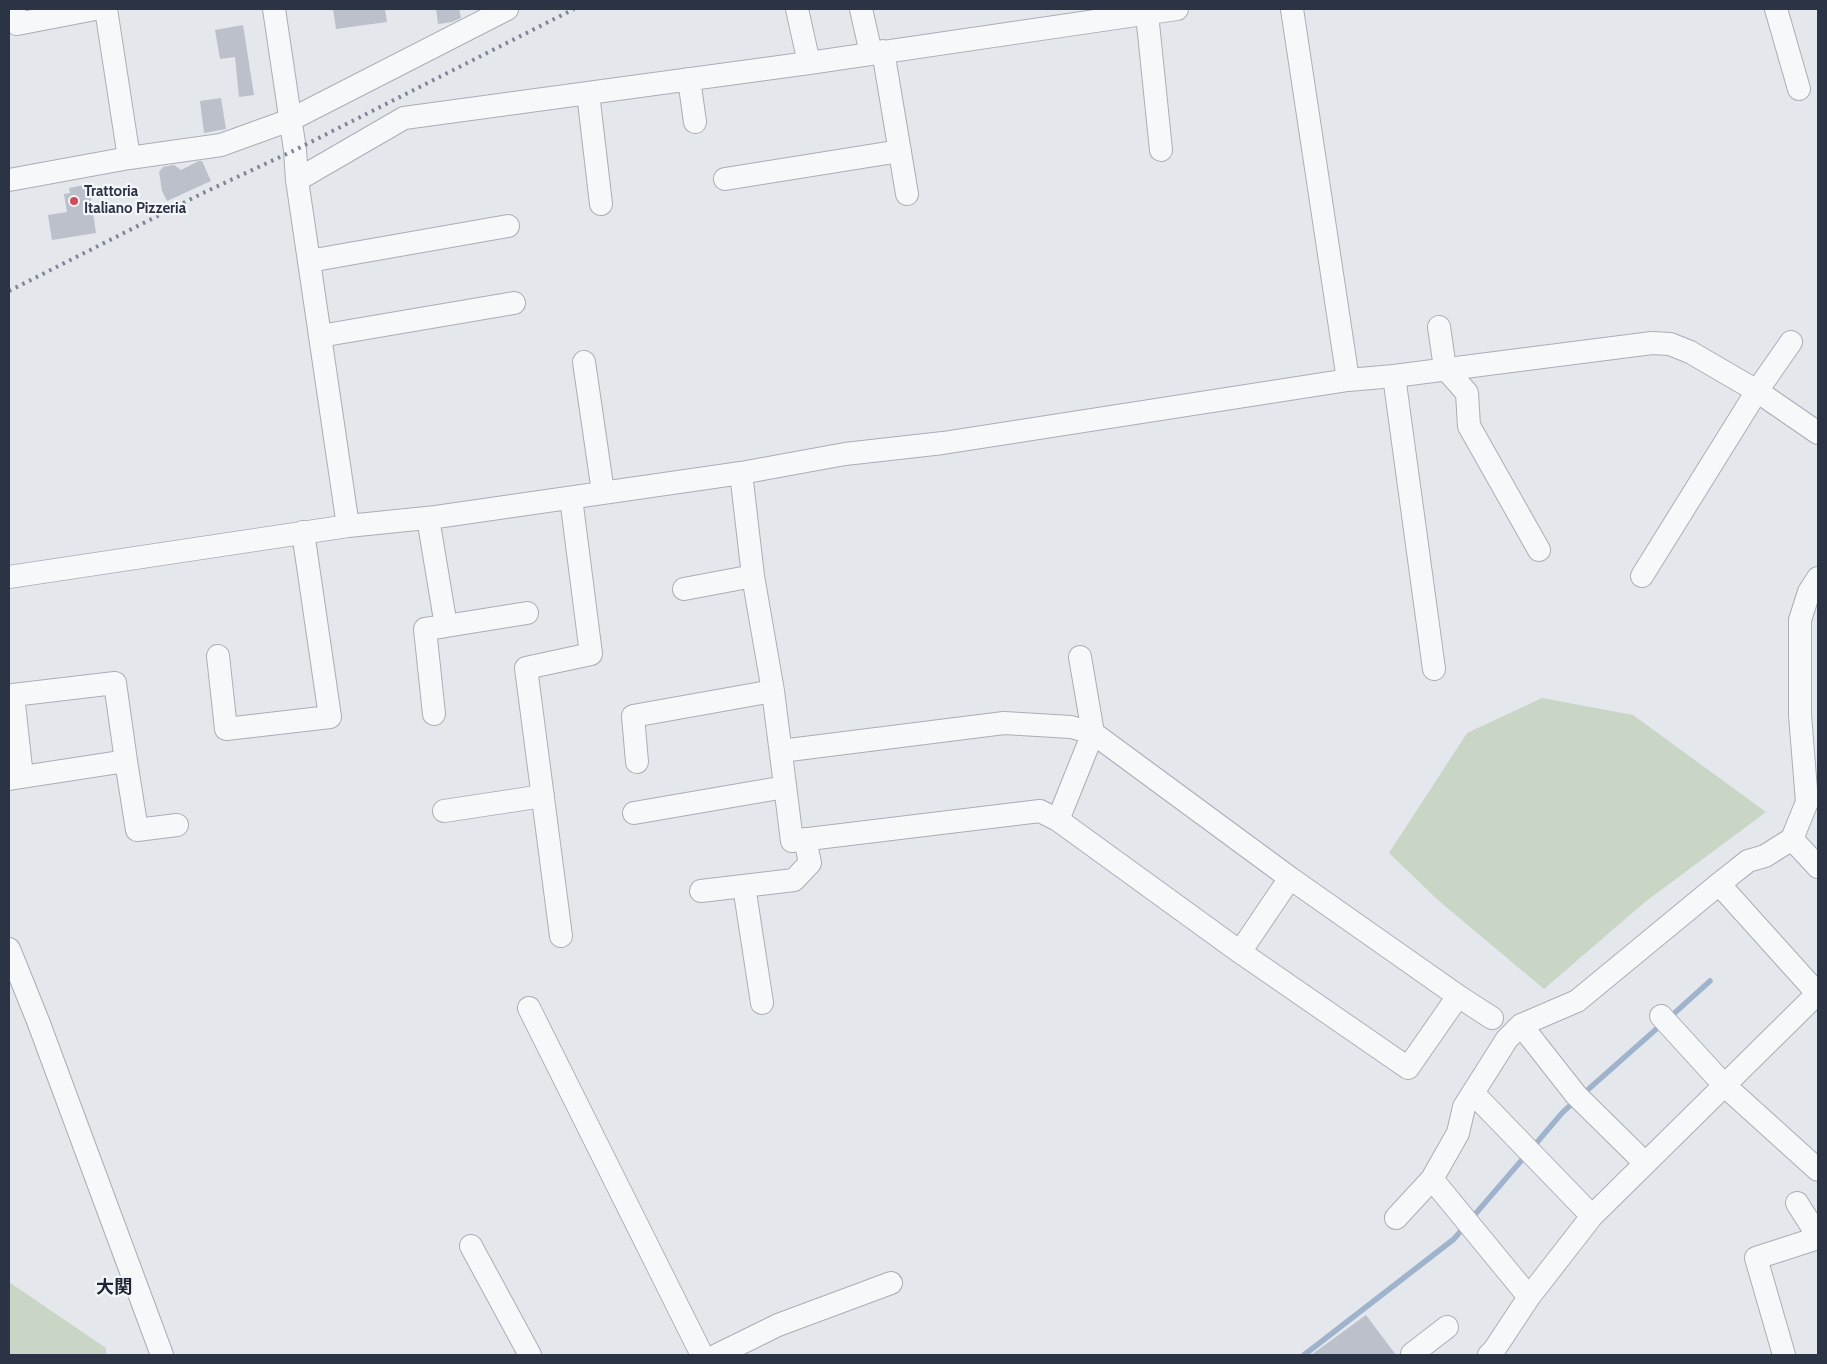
<!DOCTYPE html>
<html>
<head>
<meta charset="utf-8">
<style>
  body { margin:0 }
  #map { position:relative; width:1827px; height:1364px; overflow:hidden; background:#e4e7ec; font-family:Cabin,sans-serif }
  canvas { display:block }
  .frame { position:absolute; inset:0; border:10px solid #2b3445; pointer-events:none }
</style>
</head>
<body>
<div id="map">
<canvas width="1827" height="1364"></canvas>
<div class="frame"></div>
</div>
<script>
const g = document.querySelector('canvas').getContext('2d');
g.lineJoin = 'round';
function fill(path, color) { g.fillStyle = color; g.fill(path, 'evenodd'); }
function stroke(path, color, width, dash) { g.strokeStyle = color; g.lineWidth = width; g.lineCap = dash ? 'butt' : 'round'; g.setLineDash(dash || []); g.stroke(path); }
function write(font, color, halo, rows, align = 'center') {
  g.font = font + ' Cabin,"Noto Sans JP",sans-serif'; g.lineWidth = 4.5; g.setLineDash([]); g.textBaseline = 'middle'; g.strokeStyle = halo; g.fillStyle = color; for (const [text, x, y, turn = 0] of rows) {
    g.save(); g.translate(x, y); g.rotate((+turn || 0) * Math.PI / 180); g.textAlign = isNaN(turn) ? turn : align; if (halo) g.strokeText(text, 0, 0); g.fillText(text, 0, 0); g.restore();
  }
}
fill(new Path2D(`
  M1542,698L1633,715L1766,812L1645,902L1544,989L1439,901L1389,853L1467,733Z
  M9,1282L106,1348V1355H9Z`), '#c9d6c5');
stroke(new Path2D(`
  M1669,1018L1710,981
  M1583,1094L1662,1024
  M1533,1147L1562,1113L1576,1100
  M1471,1219L1527,1154
  M1304,1355L1454,1239L1465,1226`), '#9fb4cc', 5.5);
fill(new Path2D(`
  M333,9H385L387,22L336,29Z
  M436,9H459L461,18L452,22L438,24Z
  M243,25L254,95L239,97L235,57L220,59L215,30Z
  M221,98L226,129L204,133L200,101Z
  M199,161H202L211,181L167,201L162,191L159,172L163,167L174,165L181,170Z
  M89,184L96,233L52,240L48,215L67,212L64,194L70,193L69,188Z
  M1366,1315L1396,1355H1311Z`), '#bbc0ca');
const minor = new Path2D(`
  M14,9L17,24L95,9
  M106,9L129,158
  M274,9L295,150L297,180L348,526
  M797,9L809,63
  M861,9L871,53
  M1292,9L1348,380
  M1776,9L1799,89
  M1147,14L1161,150
  M883,51L907,194
  M689,79L695,122
  M588,93L601,204
  M725,179L900,151
  M9,180L129,158L221,145L290,120L507,9
  M297,180L404,118L809,63L1177,9
  M309,261L508,226
  M1439,327L1445,368L1467,393L1469,426L1539,550
  M320,336L514,303
  M584,362L603,492
  M1394,376L1434,669
  M741,473L753,576L773,691L792,841L1040,811L1058,820L1240,952L1408,1068L1458,996L1492,1018
  M428,518L446,626L527,613
  M1642,576L1757,391L1791,342
  M9,577L348,526L436,517L741,473L845,454L943,443L1348,380L1394,376L1652,343L1670,344L1690,352L1757,391L1818,433
  M684,589L753,576
  M218,656L226,729L330,717L303,532
  M434,714L425,629L446,626
  M781,751L1004,723L1071,727L1093,733L1290,878L1458,996
  M126,761L137,830L177,825
  M637,762L633,716L773,691
  M9,779L126,761L115,683L13,695L22,777
  M444,811L543,796
  M634,813L785,787
  M1058,820L1093,733L1080,657
  M1792,839L1818,867
  M1719,884L1818,994
  M744,886L762,1003
  M701,891L794,880L810,863L805,839
  M561,936L526,668L591,654L571,498
  M9,949L38,1021L162,1355
  M1240,952L1290,878
  M529,1008L702,1355
  M1661,1016L1724,1085L1818,1170
  M1521,1025L1576,1095L1645,1163
  M1473,1093L1592,1216
  M1432,1179L1529,1297
  M1797,1203L1818,1236
  M1396,1218L1432,1179L1458,1133L1464,1107L1507,1039L1521,1025L1577,1001L1719,884L1748,861L1765,856L1792,839L1807,802L1800,715V620L1809,592L1818,578
  M471,1246L530,1355
  M1412,1354L1447,1327
  M717,1355L778,1325L891,1283
  M1489,1355L1494,1350L1529,1297L1592,1216L1818,993
  M1784,1355L1756,1258L1818,1238`);
stroke(minor, '#a9aeb7', 24);
stroke(minor, '#f7f8fa', 22);
stroke(new Path2D(`
  M9,291L203,193L295,150L574,9`), '#7d8696', 4, [2.5, 5]);
for (const [x, y, r, color] of [
  [74,201,5,"#d1495b"]
]) { const dot = new Path2D(); dot.arc(x, y, r, 0, 2 * Math.PI); g.fillStyle = color; g.fill(dot); stroke(dot, '#f4f6f9', 2); }
write('bold 15px', '#2b3445', '#f4f6f9', [
  ["Trattoria",84,192],
  ["Italiano Pizzeria",84,209]
], 'left');
write('bold 18px', '#1d2536', '#f4f6f9', [
  ["大関",114,1288]
]);
</script>
</body>
</html>
